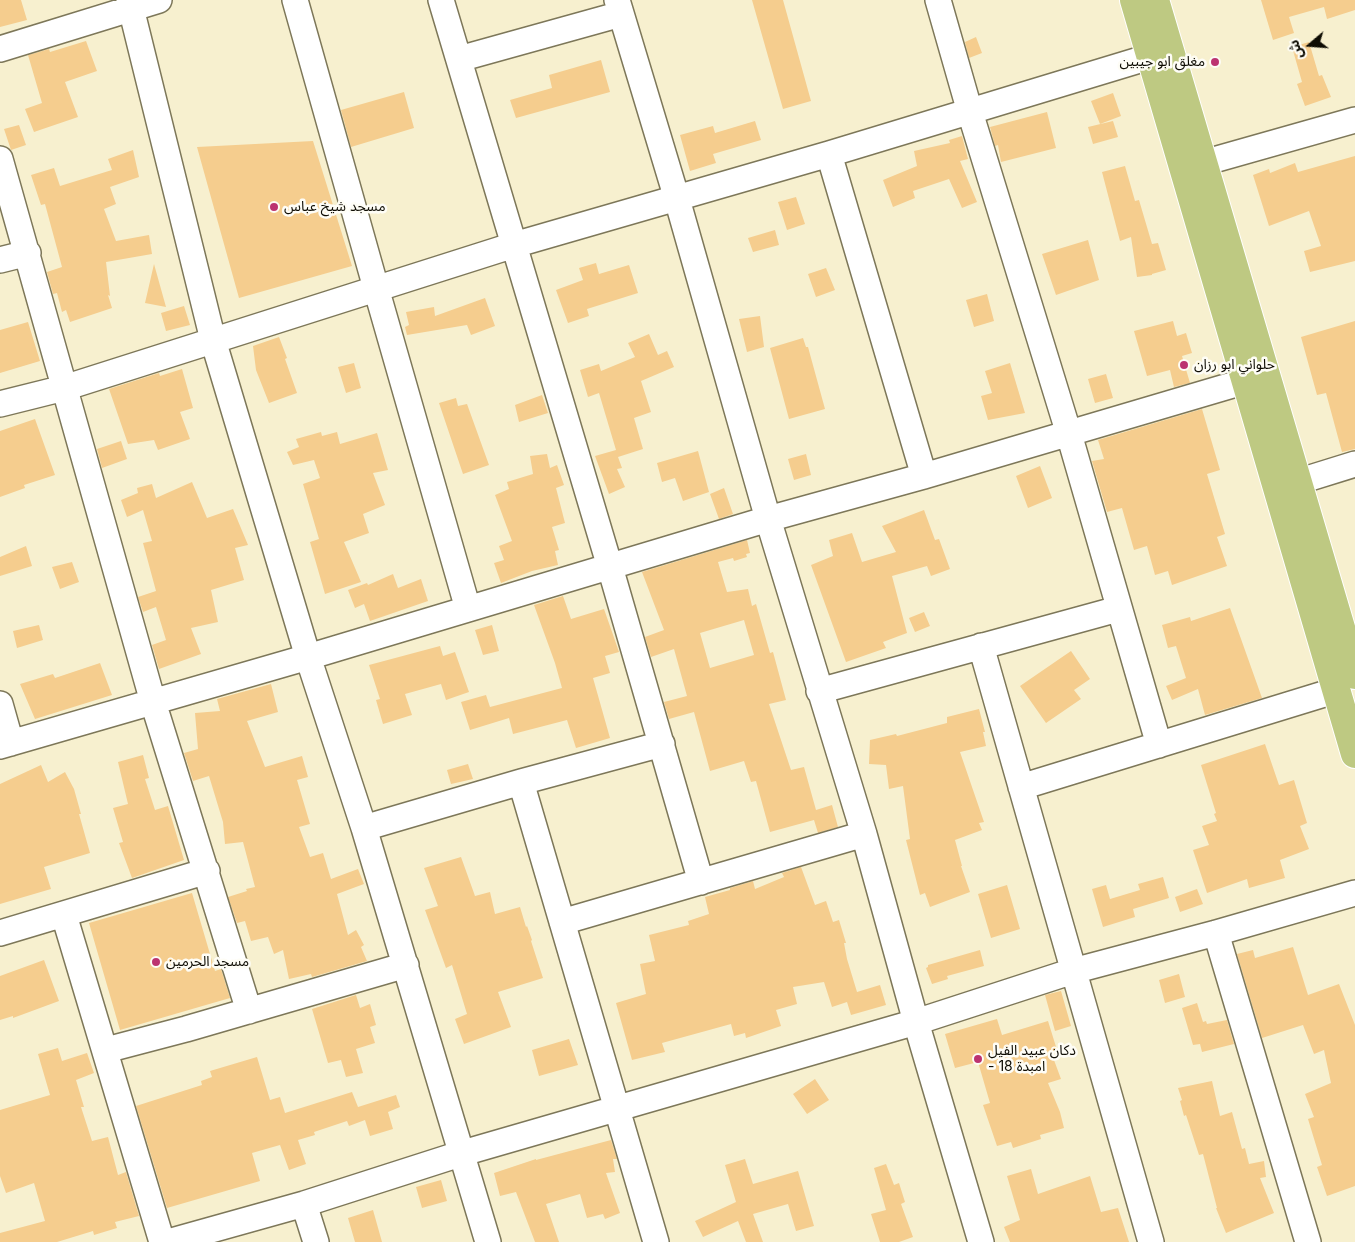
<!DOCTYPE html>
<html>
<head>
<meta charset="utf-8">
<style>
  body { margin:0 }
  #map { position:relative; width:1355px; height:1242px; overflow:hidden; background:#f7f0cf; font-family:Inter,"Noto Sans Arabic",sans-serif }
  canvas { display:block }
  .north { position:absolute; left:1285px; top:20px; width:50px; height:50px; -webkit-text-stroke:4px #fefdf6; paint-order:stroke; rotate:252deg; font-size:14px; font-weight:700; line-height:20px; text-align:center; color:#0e0c03 }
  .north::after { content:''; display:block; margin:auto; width:18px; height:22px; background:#0e0c03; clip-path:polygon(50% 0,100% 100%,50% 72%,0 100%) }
</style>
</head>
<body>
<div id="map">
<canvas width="1355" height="1242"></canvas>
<div class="north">ش</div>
</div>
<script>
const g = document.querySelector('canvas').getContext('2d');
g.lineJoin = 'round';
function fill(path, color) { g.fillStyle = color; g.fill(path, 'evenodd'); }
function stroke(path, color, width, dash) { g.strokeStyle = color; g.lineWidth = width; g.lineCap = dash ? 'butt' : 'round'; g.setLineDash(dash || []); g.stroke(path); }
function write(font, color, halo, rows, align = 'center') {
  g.font = font + ' Inter,"Noto Sans Arabic",sans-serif'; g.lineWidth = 5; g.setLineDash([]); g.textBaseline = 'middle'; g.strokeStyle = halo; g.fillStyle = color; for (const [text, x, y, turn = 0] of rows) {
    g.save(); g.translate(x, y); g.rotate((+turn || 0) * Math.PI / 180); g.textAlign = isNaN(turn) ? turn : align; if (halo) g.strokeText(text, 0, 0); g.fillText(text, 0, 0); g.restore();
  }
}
fill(new Path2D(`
  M0,0H21L27,20L0,27Z
  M752,0H783L811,101L783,109Z
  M1261,0H1355V10L1327,19L1324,7L1289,17L1294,33L1273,40Z
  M976,37L982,53L969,58L965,42Z
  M86,41L97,71L65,82L78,117L34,132L25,109L42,103L28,55L49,49L50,52Z
  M1309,42L1319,76L1322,75L1331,97L1305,106L1297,84L1302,82L1292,47Z
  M601,60L610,92L516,118L510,100L552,88L549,75Z
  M404,92L414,128L351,147L341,110Z
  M1113,93L1121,116L1100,124L1091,101Z
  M1047,112L1056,148L1001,162L998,145L995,146L990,127Z
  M755,121L761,140L713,154L716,163L690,171L680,135L713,126L715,133Z
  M1113,121L1118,137L1093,144L1088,127Z
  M19,125L26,145L11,150L4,129Z
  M962,136L968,159L960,161L977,202L962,208L949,179L913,191L915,198L893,207L883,180L917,166L914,151L950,143L949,140Z
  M313,141L352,266L239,298L197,147Z
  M133,150L139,177L110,187L116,204L104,209L116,241L149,235L152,254L106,262L110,296L108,295L112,308L70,322L66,310L62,312L57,293L53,294L47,272L62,267L45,204L41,205L31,175L54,168L60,186L112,170L108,159Z
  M1355,156V261L1310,272L1304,251L1321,246L1309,211L1269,226L1253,175L1269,169L1270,173L1295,163L1298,172Z
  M1125,166L1135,201L1139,200L1152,244L1158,243L1166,270L1152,274V275L1137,277L1131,237L1120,241L1102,172Z
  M796,197L805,224L787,230L778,202Z
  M775,230L779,245L753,252L748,238Z
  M1088,240L1099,280L1056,295L1042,254Z
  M596,263L599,274L629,265L638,293L587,309L589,316L568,323L556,290L583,280L579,268Z
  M154,264L166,307L145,303Z
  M826,268L835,290L816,297L808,274Z
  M987,294L994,321L974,327L966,300Z
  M485,298L495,326L471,335L467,325L407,335L405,327L409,325L406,312L434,307L435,316Z
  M184,306L190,325L166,331L161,313Z
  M760,316L764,347L747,352L739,319Z
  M1173,321L1177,336L1186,333L1192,353L1182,356L1190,383L1174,387L1170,370L1147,376L1134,331Z
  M1355,321V449L1342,452L1326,393L1317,395L1301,337Z
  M28,322L40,361L0,373V330Z
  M649,334L658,355L667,351L674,367L641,381L651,412L634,418L643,449L618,457L622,468L617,469L625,487L609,494L595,456L616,450L599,393L588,397L580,370L599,364L601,371L635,357L628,343Z
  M279,337L287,358L285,359L297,393L269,403L256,370L253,346Z
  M803,338L806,347H808L825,409L789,419L770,348Z
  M354,363L361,388L346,393L338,367Z
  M1010,363L1025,413L988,420L981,396L992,393L985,371Z
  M182,369L193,408L180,412L190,439L158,450L154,440L128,444L109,389L159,373L160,376Z
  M1106,374L1113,398L1095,403L1088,379Z
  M542,395L548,413L519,422L515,405Z
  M456,398L458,406L467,404L489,465L463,474L439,403Z
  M1202,409L1220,470L1207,474L1225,534L1217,537L1227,566L1172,585L1168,571L1155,575L1147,546L1134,550L1122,508L1107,512L1092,461L1104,459L1098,440Z
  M35,419L55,475L24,485L25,488L0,497V431Z
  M321,432L322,436L337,432L340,444L377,433L388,470L373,473L385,505L363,514L369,533L344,542L361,582L325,594L310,542L319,539L303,484L320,478L314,460L293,465L287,452L299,447L296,439Z
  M121,441L127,459L102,468L97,449Z
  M698,451L709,492L683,501L675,478L662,482L657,463Z
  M547,454L550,468L557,465L564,485L556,488L565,523L552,527L559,550L555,551L558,565L532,571L501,583L494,563L504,560L499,546L512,541L495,495L509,489L507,482L533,474L530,456Z
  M806,454L811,475L794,480L788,459Z
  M1040,466L1052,498L1028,508L1016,476Z
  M192,482L207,518L233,509L248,545L235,548L244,580L211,590L218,622L191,628L201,654L159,669L152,645L166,640L156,607L143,612L138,597L156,591L143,543L152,541L143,510L127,517L121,500L138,493L137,488L152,484L156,498Z
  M724,488L733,514L719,519L710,494Z
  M924,510L935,540L939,539L950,569L931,576L927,566L892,576L907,633L883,642L886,648L846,662L811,565L833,556L829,540L852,533L862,562L896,552L882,526Z
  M747,540L750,553L746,554L747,557L734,561L733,558L718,562L727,592L748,589L752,606L756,604L770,653L773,652L786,700L769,704L791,770L804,767L816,810L832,805L838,827L818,833L814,820L770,832L756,781L751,782L744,761L710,771L694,712L669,719L664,702L687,696L674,649L651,657L645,637L664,630L642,572ZM744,620L754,655L710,668L700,633Z
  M26,546L32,566L0,576V557Z
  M72,562L79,582L60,589L52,567Z
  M393,574L398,588L421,579L428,601L370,621L364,604L355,608L348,590L367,583L368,585Z
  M563,596L571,619L604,609L619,652L605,656L610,673L593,678L610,738L576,748L567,720L513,734L509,718L470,730L461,702L486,695L490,707L562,688L555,663L534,605Z
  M1230,608L1262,698L1205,715L1198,689L1172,700L1166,686L1186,678L1176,646L1168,648L1162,625L1190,617L1191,621Z
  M924,612L930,626L915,632L909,618Z
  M39,625L43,640L17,648L13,631Z
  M492,625L499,651L483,655L475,630Z
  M440,646L443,656L455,652L469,692L446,700L441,684L405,694L412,715L383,724L376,700L380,699L369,665Z
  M1071,651L1090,679L1074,690L1081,699L1046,723L1020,686Z
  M100,663L112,695L35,719L20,684L53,674L55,678Z
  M271,684L278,712L247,721L265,767L302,756L308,777L297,780L310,824L299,827L310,857L323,853L331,879L358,869L364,884L337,894L348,935L356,930L364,945L361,947L367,961L312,977L311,974L289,979L283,950L274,954L268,937L251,941L245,921L237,923L228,897L247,891L246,889L255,887L243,842L225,844L223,822L209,776L193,781L184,753L198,749L195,713L220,711L217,699Z
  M979,709L985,732H983L986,746L960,752L984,822L979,823L982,830L955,840L962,866H961L970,892L930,907L925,893L920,895L906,840L910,839L903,786L889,789L886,765L869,764L870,740L896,734L897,736L947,723V717Z
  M1265,744L1279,785L1294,780L1307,823L1300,826L1309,849L1280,860L1285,878L1249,888L1247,879L1207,893L1193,850L1209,845L1202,826L1217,821L1214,814L1216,813L1201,765Z
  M143,755L149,778L145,779L155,810L168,806L184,860L132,878L119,843L123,842L113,808L128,804L118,762Z
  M468,764L473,779L451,784L447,770Z
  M41,765L48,782L65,772L74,789L81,814H79L90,853L44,867L51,889L0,904V784Z
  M461,857L475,896L490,892L495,914L520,907L526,927L527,926L532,940L531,941L543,978L498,992L511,1027L464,1044L455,1019L467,1014L452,965L446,968L425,910L438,906L424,868Z
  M801,867L815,905L826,901L833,922L839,920L846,943H844L847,959L857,992L880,985L886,1005L851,1015L847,1002L832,1007L824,982L793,987L797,1004L776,1010L781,1026L746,1038L745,1033L734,1036L731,1024L662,1043L665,1052L632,1060L616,1003L646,994L640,964L655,961L649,935L689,925L688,921L709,914L705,897L730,890V888L753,881L755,889L784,877L782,873Z
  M1163,877L1169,898L1133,909L1135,917L1103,927L1092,889L1106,885L1110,899L1140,890L1138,884Z
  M1007,885L1020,929L991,938L978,894Z
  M1197,889L1203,904L1180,912L1175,897Z
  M192,893L215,971L221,969L230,998L120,1030L89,923Z
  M1293,947L1308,995L1339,984L1355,1025V1186L1327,1196L1317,1167L1322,1165L1308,1119L1314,1117L1305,1094L1331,1083L1324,1050L1314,1054L1303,1025L1262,1038L1237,954L1253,950L1255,958Z
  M980,950L984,966L947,976L948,979L932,984L926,968L928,967V965Z
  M44,960L59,1001L13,1018V1016L0,1020V976Z
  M1179,974L1185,997L1165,1003L1159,980Z
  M1061,991L1071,1026L1055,1031L1045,995Z
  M356,995L360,1008L370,1004L376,1025L370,1027L375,1043L356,1049L363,1073L346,1077L341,1060L328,1063L312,1009Z
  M1197,1003L1203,1022L1206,1021L1207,1024L1227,1020L1234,1044L1202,1052L1200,1044L1193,1045L1182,1008Z
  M997,1019L1002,1035L1048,1021L1057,1050L1051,1052L1061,1079L1048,1083L1060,1112L1064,1128L1040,1135L1041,1139L1013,1148L1011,1142L997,1146L983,1105L990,1103L978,1062L955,1068L945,1034Z
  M569,1039L578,1065L539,1076L532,1050Z
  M58,1048L62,1061L87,1053L94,1073L76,1080L84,1107H81L92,1141L108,1137L118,1175L126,1172L139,1216L115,1222L117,1228L94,1235L93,1231L57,1242H0V1233L45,1221L34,1183L6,1193L0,1176V1110L50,1095L38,1054Z
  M257,1057L270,1100L280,1097L285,1113L352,1092L358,1107L396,1095L400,1107L388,1112L393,1129L370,1136L365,1120L349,1126L347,1121L314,1132L315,1135L298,1140L306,1164L289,1170L280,1145L252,1153L260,1181L167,1208L136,1106L202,1085L201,1081L212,1077L210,1071Z
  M815,1079L829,1100L807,1114L793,1094Z
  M1212,1081L1220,1116L1232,1112L1242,1149L1245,1148L1249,1164L1264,1161L1266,1177L1260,1178L1274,1213L1226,1233L1216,1208H1217L1203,1154L1199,1155L1186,1115L1184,1116L1180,1101L1182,1100L1178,1088Z
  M611,1140L617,1159H613L615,1172L606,1173L620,1213L605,1219L603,1214L587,1218L580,1194L546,1204L559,1242H535L516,1192L500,1196L494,1173L536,1159V1160Z
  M745,1159L753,1184L798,1171L814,1226L796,1231L788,1204L753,1214L763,1242H746L738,1221L703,1237L695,1221L736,1202L725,1165Z
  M886,1164L894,1185L899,1183L905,1202L901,1204L913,1237L899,1242H880L871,1214L886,1210L874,1168Z
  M1031,1169L1038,1194L1090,1176L1101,1212L1118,1208L1129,1242H1010L1004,1227L1020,1220L1007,1176Z
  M441,1180L447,1201L422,1208L416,1187Z
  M373,1210L382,1242H355L348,1218Z`), '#f5cd8e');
const minor = new Path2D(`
  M129,0L213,340L308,657L364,828L488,1242
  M295,0L376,288L468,609
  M441,0L610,567L701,882
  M617,0L677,199L768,519L864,834L916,1022L981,1242
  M938,0L970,112L1069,434L1159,745
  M0,49L159,0
  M459,59L621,14
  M829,154L924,476
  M0,159L153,702L249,1011
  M1203,163L1355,120
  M0,260L28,253
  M0,404L64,388L514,245L829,154L1169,51
  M1297,482L1355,464
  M981,646L1151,1242
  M819,691L1118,609
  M0,704L11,743
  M0,746L308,657L768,519L924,476L1246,381
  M521,782L656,1242
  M1021,787L1337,690
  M364,828L521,782L662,744
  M64,915L162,1242
  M562,922L864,834
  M0,933L207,871
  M1216,933L1308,1242
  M106,1050L186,1029L406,965
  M304,1204L316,1242
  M168,1242L304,1204L463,1153L916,1022L1073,971L1216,933L1355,893`);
const major = new Path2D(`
  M1134,0L1355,754
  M1155,0L1355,675`);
stroke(minor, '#7d7759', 28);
stroke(major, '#fff', 30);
stroke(minor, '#fff', 25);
stroke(major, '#bec982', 28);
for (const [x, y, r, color] of [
  [1215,62,5,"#bc3370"],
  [274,207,5,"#bc3370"],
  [1184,365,5,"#bc3370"],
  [156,962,5,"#bc3370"],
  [978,1059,5,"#bc3370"]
]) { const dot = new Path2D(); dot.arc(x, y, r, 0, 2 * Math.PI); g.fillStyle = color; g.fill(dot); stroke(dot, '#fefdf6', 2); }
write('14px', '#0e0c03', '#fefdf6', [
  ["مغلق ابو جيبين",1205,62,"right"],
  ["مسجد شيخ عباس",284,207],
  ["حلواني ابو رزان",1194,365],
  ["مسجد الحرمين",166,962],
  ["دكان عبيد الفيل",988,1051],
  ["- امبدة 18",988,1067]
], 'left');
</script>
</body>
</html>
